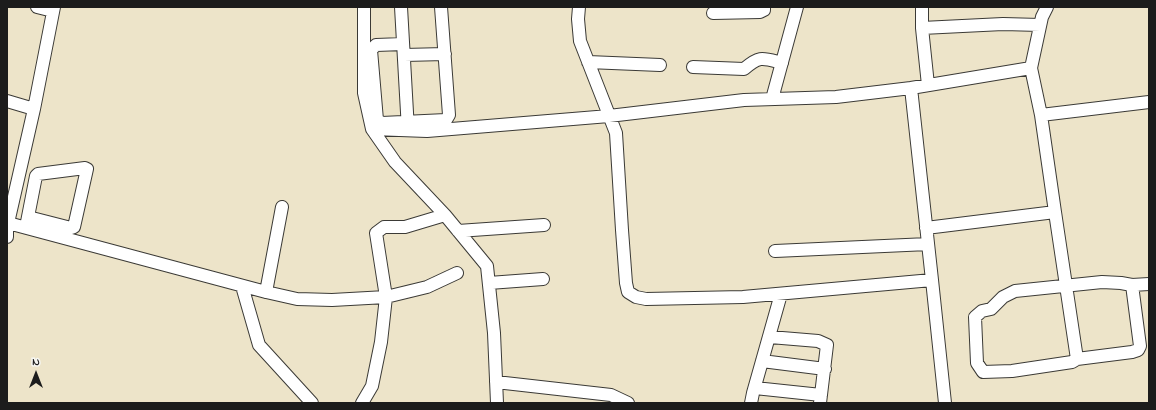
<!DOCTYPE html>
<html>
<head>
<meta charset="utf-8">
<style>
  body { margin:0 }
  #map { position:relative; width:1156px; height:410px; overflow:hidden; background:#ede4c9; font-family:"Indie Flower",sans-serif }
  canvas { display:block }
  .frame { position:absolute; inset:0; border:8px solid #1c1c1c; pointer-events:none }
  .north { position:absolute; left:16px; top:354px; width:40px; height:40px; -webkit-text-stroke:3px #f6f6f2; paint-order:stroke; rotate:0deg; font-size:11px; font-weight:700; line-height:16px; text-align:center; color:#1c1c1c }
  .north::after { content:''; display:block; margin:auto; width:14px; height:18px; background:#1c1c1c; clip-path:polygon(50% 0,100% 100%,50% 72%,0 100%) }
</style>
</head>
<body>
<div id="map">
<canvas width="1156" height="410"></canvas>
<div class="frame"></div>
<div class="north">N</div>
</div>
<script>
const g = document.querySelector('canvas').getContext('2d');
g.lineJoin = 'round';
function stroke(path, color, width, dash) { g.strokeStyle = color; g.lineWidth = width; g.lineCap = dash ? 'butt' : 'round'; g.setLineDash(dash || []); g.stroke(path); }
const minor = new Path2D(`
  M37,7L53,11
  M54,7L34,109L8,223L266,292L297,299L332,300L386,297L427,287L457,273
  M364,7V93L372,129L395,162L445,215L487,266L494,333L497,403
  M401,7L408,130
  M579,7L578,19L580,41L616,133L622,230L626,283L628,292L636,297L646,299L743,297L932,280L945,403
  M922,7V28L928,85
  M713,13L760,12L764,10V7
  M922,28L1003,24L1040,25
  M403,44L376,45L371,50L377,120L382,123L446,120L449,115L441,7
  M404,55L445,54
  M588,62L660,65
  M693,67L744,69C760,55 763,58 782,63
  M1031,68L1041,115L1149,102
  M772,99L797,7
  M7,101L34,109
  M372,129L427,131L609,116L744,100L836,97L911,88
  M1055,212L1077,359
  M7,222V237
  M26,227L36,176L38,174L85,168L87,169L74,227L71,228L28,217
  M926,228L1055,212L1041,115
  M458,231L544,225
  M775,251L928,244
  M932,280L911,88L1031,68L1042,17L1047,7
  M489,283L543,279
  M1132,285L1140,346L1138,350L1132,352L1077,359L1072,362L1012,371L983,372L977,363L975,317L982,311L991,309L1003,297L1015,291L1102,282L1121,283L1132,285L1149,284
  M242,286L259,345L312,403
  M266,292L282,207
  M770,337L818,341L827,345L820,403
  M762,361L825,369
  M496,382L611,395L628,403
  M755,388L821,395
  M362,403L372,386L381,342L386,297L376,233L384,227H405L445,215
  M751,403L753,393L781,294`);
stroke(minor, '#3b3a36', 14);
stroke(minor, '#fff', 12);
</script>
</body>
</html>
